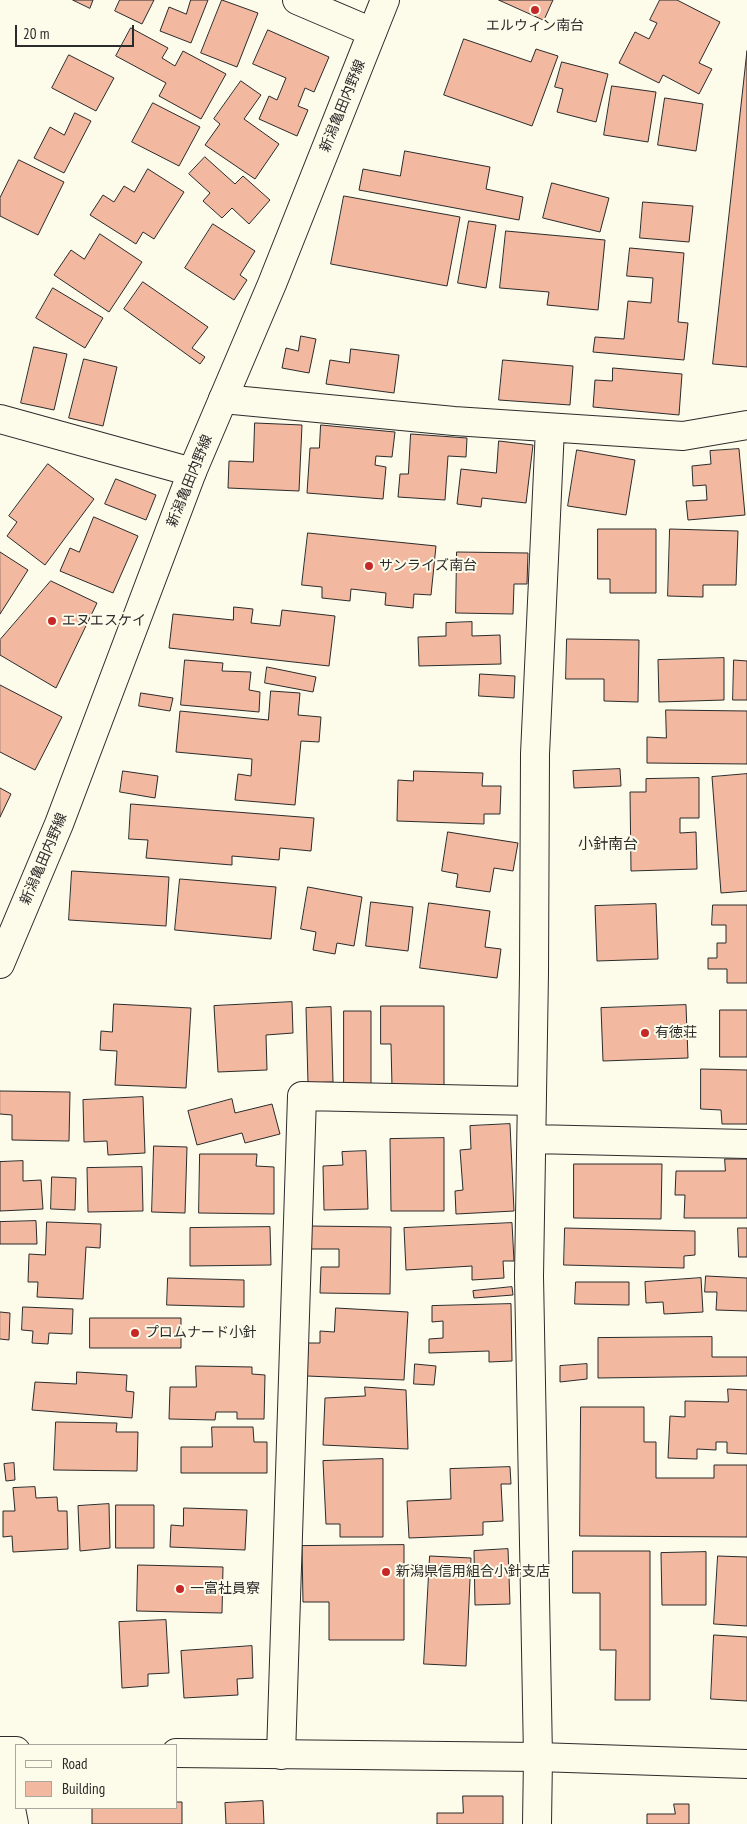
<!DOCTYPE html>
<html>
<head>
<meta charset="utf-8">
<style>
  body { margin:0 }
  #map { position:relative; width:747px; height:1824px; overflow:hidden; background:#fdfbea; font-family:"PT Sans Narrow",sans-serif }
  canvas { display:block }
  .legend { position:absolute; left:15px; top:1744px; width:162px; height:65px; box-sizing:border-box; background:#fdfbea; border:1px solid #a9a89e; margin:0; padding:6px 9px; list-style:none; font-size:15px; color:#2b2b2b }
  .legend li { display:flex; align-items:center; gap:10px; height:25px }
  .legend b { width:25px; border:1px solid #a9a89e }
  .scale { position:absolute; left:15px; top:25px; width:119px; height:22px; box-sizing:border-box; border:2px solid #2b2b2b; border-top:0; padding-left:6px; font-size:15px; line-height:18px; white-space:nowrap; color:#2b2b2b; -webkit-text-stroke:4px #fdfbea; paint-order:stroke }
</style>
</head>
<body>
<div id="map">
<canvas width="747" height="1824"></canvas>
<ul class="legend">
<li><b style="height:6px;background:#fdfbea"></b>Road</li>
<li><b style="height:14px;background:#f2b8a0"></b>Building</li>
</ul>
<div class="scale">20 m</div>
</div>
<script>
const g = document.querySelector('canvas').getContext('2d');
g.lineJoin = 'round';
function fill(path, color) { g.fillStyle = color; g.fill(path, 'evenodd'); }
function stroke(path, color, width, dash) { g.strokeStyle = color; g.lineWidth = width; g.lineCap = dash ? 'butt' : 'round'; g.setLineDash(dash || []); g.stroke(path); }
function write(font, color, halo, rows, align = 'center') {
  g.font = font + ' "PT Sans Narrow","Noto Sans JP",sans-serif'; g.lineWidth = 4; g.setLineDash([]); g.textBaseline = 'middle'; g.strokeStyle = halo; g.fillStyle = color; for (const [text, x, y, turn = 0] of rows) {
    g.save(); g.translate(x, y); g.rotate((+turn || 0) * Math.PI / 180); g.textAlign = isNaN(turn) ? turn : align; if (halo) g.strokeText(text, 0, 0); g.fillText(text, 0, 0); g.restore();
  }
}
const building = new Path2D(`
  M73,0H93L90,8Z
  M120,0H154L142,24L115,11Z
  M191,0H208L191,43L160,31L169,7L186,14Z
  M222,0L258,13L237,67L201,53Z
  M499,0H553L544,20Z
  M660,0H677L720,22L699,63L712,69L699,94L663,75L659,83L619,63L635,32L649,39L657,23L650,20Z
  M131,28L168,48L162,58L175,66L183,51L226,74L201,119L159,96L166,83L116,56Z
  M268,30L329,57L314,92L305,88L298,106L308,110L297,136L259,119L269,96L277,100L286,78L253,64Z
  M464,39L531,62L536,49L558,56L532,126L444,95Z
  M747,51V367L713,364Z
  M69,55L114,78L96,111L52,88Z
  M562,62L608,74L596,122L557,112L563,89L555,87Z
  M241,81L261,95L244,119L279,144L255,179L205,145L220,124L214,119Z
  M612,86L656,92L648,142L604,135Z
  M665,98L703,104L696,151L658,145Z
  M153,103L200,127L179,166L132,142Z
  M75,113L91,121L64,173L34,158L50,127L64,135Z
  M405,151L490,167L486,189L523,197L519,220L359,190L363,169L400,176Z
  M205,157L235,184L243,176L270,200L249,224L232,208L222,218L203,201L210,193L189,174Z
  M19,160L64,182L38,235L0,216V198Z
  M148,169L184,192L154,239L143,232L136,244L90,215L103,195L114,202L124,186L134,192Z
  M552,183L609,198L600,232L543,218Z
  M344,196L460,217L447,286L331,264Z
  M643,202L693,206L689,242L640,238Z
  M469,221L496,225L486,288L458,283Z
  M213,224L255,251L240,275L247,280L234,300L185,268Z
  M506,231L605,240L598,310L547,305L549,292L500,288Z
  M100,234L142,262L109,312L54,275L71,250L84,259Z
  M630,248L684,253L678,322L688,323L684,360L593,352L595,337L624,339L628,301L651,303L653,278L627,276Z
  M143,282L208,327L192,348L205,357L200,364L124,309Z
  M53,288L103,318L85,348L36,318Z
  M301,336L316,339L309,373L282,368L286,348L298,351Z
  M34,347L67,354L54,410L21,403Z
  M351,349L399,355L394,393L326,384L330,360L349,363Z
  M84,359L117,367L103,426L69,418Z
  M503,360L573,366L570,405L499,400Z
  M613,368L682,374L679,415L593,407L595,380L612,381Z
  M255,423L302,425L299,491L228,488L229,461L253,462Z
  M321,425L395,432L392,457L376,456L375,465L386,467L383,499L307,493L310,448H319Z
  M411,434L467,438L466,457L448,456L445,500L398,497L400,474H408Z
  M499,441L533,445L526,503L482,498L481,507L457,504L461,469L496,473Z
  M739,449L745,515L688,520L686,501L707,500L706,485L693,486L692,466L711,464L710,451Z
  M577,450L635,460L626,515L568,506Z
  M48,464L94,499L45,565L7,536L17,522L9,516Z
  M116,479L156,495L146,520L105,504Z
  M94,517L138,536L113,593L60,571L70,548L79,552Z
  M598,529H656V593H610V579H598Z
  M670,529L738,531L736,585H703V597L668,596Z
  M308,533L436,546L431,595L414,594L413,608L385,605L386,593L351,589L350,601L322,598V587L302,585Z
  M0,552L28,570L0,614Z
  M457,552L528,553L527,584H514L513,614L456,613Z
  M51,581L97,603L56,688L0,655V640Z
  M234,607L253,609L251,623L280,626L282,610L335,616L329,666L169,648L173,614L233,620Z
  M472,622V636L500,635L501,664L419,666L418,637L446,636V623Z
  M567,639L639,640L638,702L604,701V679H566Z
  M724,658V700L659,702L658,660Z
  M185,660L223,663L222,671L251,672L249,690L260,692L259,712L181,705Z
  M734,660L747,661V700H733Z
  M267,667L316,677L313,692L265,683Z
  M480,674L515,676L514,698L479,696Z
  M0,685L62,717L35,770L0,752Z
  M271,691L300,693L298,715L321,717L319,742L301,741L295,805L235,800L238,774L251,776L252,759L176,752L180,711L268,720Z
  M141,693L173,698L170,711L139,706Z
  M666,710L747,711V764L647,763V737L666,738Z
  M620,769L621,786L574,788L573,771Z
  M123,771L158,776L155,798L120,792Z
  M414,771L483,773L482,786H501L500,814H484V824L397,821L398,780L413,781Z
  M747,774V891L721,893L712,777Z
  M699,778V818H680V833L696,832L697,869L631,871L630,792H646V779Z
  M0,788L11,794L0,817Z
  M131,804L314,818L311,851L280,848L279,860L232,856V865L146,858L148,840L129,839Z
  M448,832L518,843L513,871L494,868L490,892L456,887L458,874L442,871Z
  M72,871L169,877L166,926L69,920Z
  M180,879L276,887L271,939L175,930Z
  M308,887L362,897L354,946L337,943L335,954L313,950L316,932L301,929Z
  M371,902L413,907L408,951L366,946Z
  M429,903L490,911L485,947L501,949L497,978L420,968Z
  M656,904L658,959L597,961L595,906Z
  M713,905H747V983H727V969H708V958H717V943H726V925H712Z
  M292,1002L293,1033L266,1035L267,1070L218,1072L214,1006Z
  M114,1004L191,1008L186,1088L115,1085L117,1051L100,1050L101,1031L112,1032Z
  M686,1005L688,1058L603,1061L601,1008Z
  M381,1006H444V1087H392L391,1044H381Z
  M331,1007L333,1082L308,1083L306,1008Z
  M720,1010H747V1057H720Z
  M344,1011H371V1087L344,1088Z
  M701,1069L747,1070V1124H722L721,1110L701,1109Z
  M0,1091L70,1092L69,1141L12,1140V1115L0,1114Z
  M143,1097L145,1153L108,1155L107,1141L84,1142L83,1100Z
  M232,1099L235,1113L272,1104L280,1134L245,1143L242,1133L197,1145L188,1111Z
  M510,1124L514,1211L456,1214L455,1191L463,1190L460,1150L471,1149L470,1126Z
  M444,1138V1211H391L390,1139Z
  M154,1146L187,1147L185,1213L152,1212Z
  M366,1151L368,1209L324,1210L323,1166L343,1165L342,1152Z
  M200,1154H257L256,1166L274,1167V1214L199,1213Z
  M725,1159H747V1218H684L685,1195H675L676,1171H725Z
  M23,1161V1181L41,1180L43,1209L0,1211V1162Z
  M574,1164H662L661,1219L574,1218Z
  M142,1167L143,1211L88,1212L87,1168Z
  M52,1177L76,1178L75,1210L51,1209Z
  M36,1221L37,1244H0V1222Z
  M47,1222L101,1224L100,1248L86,1247L83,1299L37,1297L38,1282H28L29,1254L45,1255Z
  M512,1223L514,1261H503L504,1278L472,1280V1266L406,1270L404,1228Z
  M308,1226L391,1227L390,1294L320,1293L321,1267H339V1249H308Z
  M270,1227L271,1265L190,1266V1228Z
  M565,1228L695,1231V1255L684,1256V1268L564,1265Z
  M738,1228H747V1257H739Z
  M706,1276L747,1278V1311L716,1310L717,1292H705Z
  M168,1278L244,1280V1307L167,1305Z
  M701,1278L703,1312L664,1314L663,1302L646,1303L645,1282Z
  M576,1282H629V1305L575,1304Z
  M512,1287L513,1295L474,1298L473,1291Z
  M511,1304L512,1361L489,1362V1351L429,1353V1339L443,1338V1321L432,1322V1306Z
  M23,1307L73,1309L72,1334L49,1333L48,1344L32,1343L33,1331L22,1330Z
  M336,1308L408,1312L404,1380L307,1376L308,1343H320V1331L334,1332Z
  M0,1312L10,1313L9,1340L0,1339Z
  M90,1318H181V1348H90Z
  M712,1337V1357H747V1376L598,1378V1338Z
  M415,1364L436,1366L434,1385L414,1384Z
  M587,1364V1379L560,1382V1366Z
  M196,1366L252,1367V1374L265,1375L264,1419H237V1412H216L215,1420L169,1419L170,1387H196Z
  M77,1372L127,1375L126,1391L134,1392L132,1418L32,1410L35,1382L76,1384Z
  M365,1387L406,1390L408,1449L323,1445L325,1398L365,1396Z
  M728,1389L747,1390V1454L727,1453V1442H716V1450L697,1449V1459L668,1458L670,1416L685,1417V1401L728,1402Z
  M581,1407H644V1442H656V1478H714V1465H747V1537L580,1536Z
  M56,1422L117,1423L116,1432H138L137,1471L54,1470Z
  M212,1427H253L254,1442H267V1473H181V1447H212Z
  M383,1459V1537H340V1524H326L323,1461Z
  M14,1463L15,1480L6,1481L4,1464Z
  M510,1467L511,1484H501L503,1521L483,1522V1535L409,1538L407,1501L451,1499L450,1469Z
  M35,1487L36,1498L57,1497L58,1511H67L68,1549L13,1552L12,1536L3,1537V1511H15L13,1488Z
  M109,1504L110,1548L80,1551L78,1506Z
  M116,1505H154V1548H116Z
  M184,1508L247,1510L245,1550L170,1547L171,1525L183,1526Z
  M404,1545V1640H329V1602H303L302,1546Z
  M508,1549L510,1604L475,1605L474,1551Z
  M573,1551H650V1700H615L616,1650H600V1593H573Z
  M706,1552V1605H662L661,1553Z
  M430,1556L471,1558L466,1666L424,1664Z
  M718,1556L747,1557V1626L714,1624Z
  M138,1565L223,1567L222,1613L137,1611Z
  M166,1620L169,1673L148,1674V1686L122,1688L119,1622Z
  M714,1635L747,1637V1701L711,1699Z
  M252,1646L253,1678L237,1679L238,1695L184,1698L181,1651Z
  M463,1796H503V1824H437V1813H463Z
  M263,1801L264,1824H226L225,1803Z
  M176,1802H182V1824H92V1808H176Z
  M674,1804H689V1824H647V1814H675Z`);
fill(building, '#f2b8a0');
stroke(building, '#2b2b2b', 1);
const street = new Path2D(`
  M297,0L372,32
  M223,399L454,421L683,436L747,425
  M0,419L192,472
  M532,1139L747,1144
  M0,1753L14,1824
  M281,1755L302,1096L532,1101
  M537,1824L538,1757L529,1276L534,973L535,754L550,428`);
const secondary = new Path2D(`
  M0,1751H16
  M176,1753L538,1757L747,1764`);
const primary = new Path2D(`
  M0,964L59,824L192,472L272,284L385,0`);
stroke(street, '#2b2b2b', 30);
stroke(secondary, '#2b2b2b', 30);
stroke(primary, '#2b2b2b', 30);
stroke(street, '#fdfbea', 28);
stroke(secondary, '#fdfbea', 28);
stroke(primary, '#fdfbea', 28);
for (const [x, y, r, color] of [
  [535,10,5,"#c62828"],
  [369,566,5,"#c62828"],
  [52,621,5,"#c62828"],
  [645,1033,5,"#c62828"],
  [135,1333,5,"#c62828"],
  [386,1572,5,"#c62828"],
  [180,1589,5,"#c62828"]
]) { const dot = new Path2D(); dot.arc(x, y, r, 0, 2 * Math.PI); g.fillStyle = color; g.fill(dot); stroke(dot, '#fdfbea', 2); }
write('14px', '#2b2b2b', '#fdfbea', [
  ["エルウィン南台",535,26,"center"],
  ["サンライズ南台",379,566],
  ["エヌエスケイ",62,621],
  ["有徳荘",655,1033],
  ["プロムナード小針",145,1333],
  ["新潟県信用組合小針支店",396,1572],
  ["一富社員寮",190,1589]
], 'left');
write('14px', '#2b2b2b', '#fdfbea', [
  ["新潟亀田内野線",343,106,-68],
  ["新潟亀田内野線",190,481,-68],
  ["新潟亀田内野線",44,859,-67]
]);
write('15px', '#2b2b2b', '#fdfbea', [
  ["小針南台",608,845]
]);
</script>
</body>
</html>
